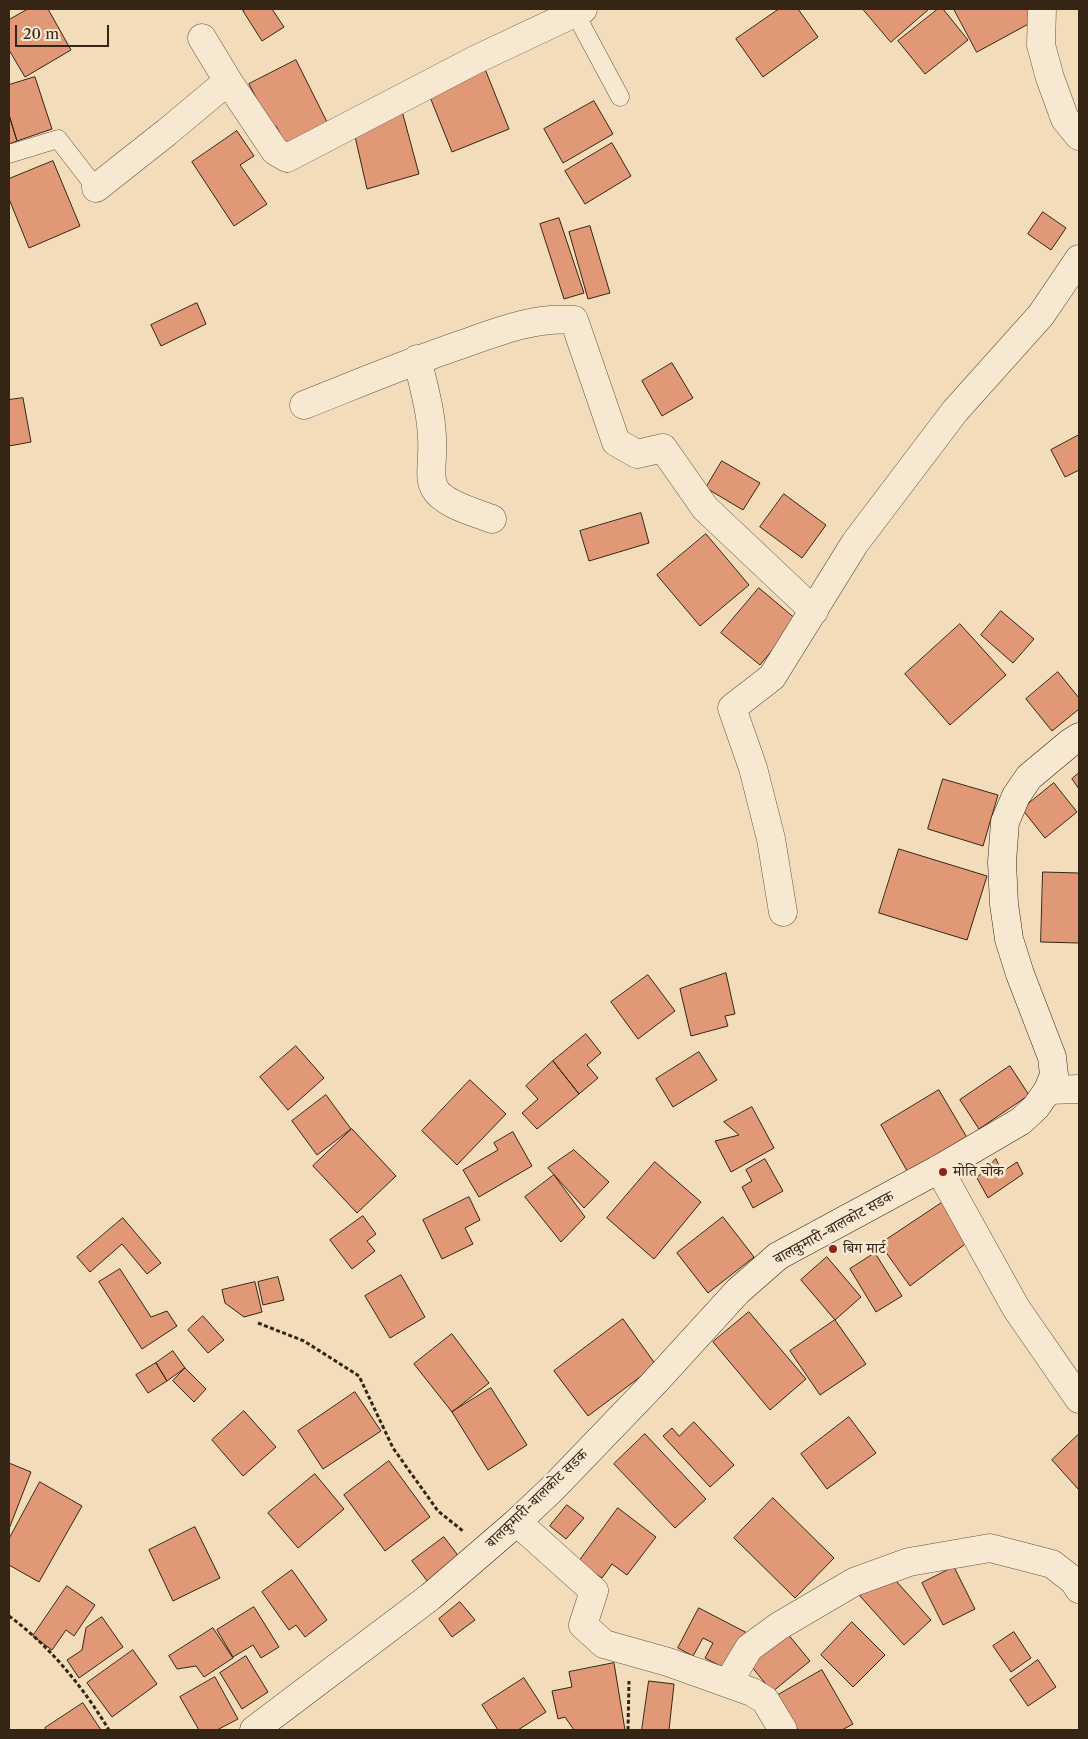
<!DOCTYPE html>
<html>
<head>
<meta charset="utf-8">
<style>
  body { margin:0 }
  #map { position:relative; width:1088px; height:1739px; overflow:hidden; background:#f2dcba; font-family:"Libre Caslon Text",serif }
  canvas { display:block }
  .frame { position:absolute; inset:0; border:10px solid #352515; pointer-events:none }
  .scale { position:absolute; left:15px; top:25px; width:94px; height:22px; box-sizing:border-box; border:2px solid #352515; border-top:0; padding-left:6px; font-size:15px; line-height:18px; white-space:nowrap; color:#352515; -webkit-text-stroke:4px #f7e8d2; paint-order:stroke }
</style>
</head>
<body>
<div id="map">
<canvas width="1088" height="1739"></canvas>
<div class="frame"></div>
<div class="scale">20 m</div>
</div>
<script>
const g = document.querySelector('canvas').getContext('2d');
g.lineJoin = 'round';
function fill(path, color) { g.fillStyle = color; g.fill(path, 'evenodd'); }
function stroke(path, color, width, dash) { g.strokeStyle = color; g.lineWidth = width; g.lineCap = dash ? 'butt' : 'round'; g.setLineDash(dash || []); g.stroke(path); }
function write(font, color, halo, rows, align = 'center') {
  g.font = font + ' "Libre Caslon Text","Noto Serif Devanagari",serif'; g.lineWidth = 5; g.setLineDash([]); g.textBaseline = 'middle'; g.strokeStyle = halo; g.fillStyle = color; for (const [text, x, y, turn = 0] of rows) {
    g.save(); g.translate(x, y); g.rotate((+turn || 0) * Math.PI / 180); g.textAlign = isNaN(turn) ? turn : align; if (halo) g.strokeText(text, 0, 0); g.fillText(text, 0, 0); g.restore();
  }
}
const building = new Path2D(`
  M28,9H48L71,50L25,77L9,50V20Z
  M247,9H272L284,27L262,41L243,11Z
  M779,9H798L818,37L763,77L736,39Z
  M863,9H929L891,42Z
  M938,9H943L968,40L925,74L898,41Z
  M954,9H1028L1034,21L977,52Z
  M296,60L329,126L287,147L276,126L272,129L249,84Z
  M485,69L509,129L452,152L428,92Z
  M35,77L52,129L17,141L9,115V85Z
  M594,101L613,134L563,163L544,129Z
  M402,111L419,174L367,189L354,132Z
  M9,115L17,141L9,144Z
  M237,131L254,156L240,165L267,204L234,226L192,162Z
  M612,143L631,176L585,204L565,171Z
  M53,161L80,226L29,248L9,199V179Z
  M1043,212L1066,228L1051,250L1028,234Z
  M559,218L584,293L564,299L540,224Z
  M590,226L610,293L588,299L569,232Z
  M197,303L206,324L161,346L151,325Z
  M672,363L693,398L662,416L642,381Z
  M23,398L31,442L9,446V400Z
  M1079,435V470L1065,477L1051,450Z
  M722,461L760,483L743,510L706,488Z
  M784,494L826,525L802,558L760,527Z
  M641,513L649,543L589,561L580,531Z
  M706,534L749,585L700,626L657,575Z
  M759,588L797,620L760,665L721,633Z
  M1001,611L1034,639L1013,663L981,635Z
  M960,624L1006,675L950,725L905,674Z
  M1058,672L1079,698V709L1052,731L1026,699Z
  M1079,773V789L1072,779Z
  M943,779L998,795L983,846L928,829Z
  M1054,783L1077,812L1045,838L1022,809Z
  M899,849L987,876L967,940L879,913Z
  M1043,872L1079,873V943L1041,942Z
  M726,973L735,1014L725,1016L728,1026L691,1036L680,989Z
  M648,975L675,1011L638,1039L611,1002Z
  M586,1034L601,1053L587,1065L598,1078L579,1094L553,1061Z
  M296,1046L324,1078L288,1110L260,1077Z
  M699,1052L717,1080L673,1107L656,1079Z
  M553,1061L579,1094L537,1129L522,1113L538,1099L526,1086Z
  M1010,1066L1029,1095L979,1129L960,1100Z
  M470,1080L506,1114L457,1165L422,1131Z
  M939,1090L969,1141L910,1176L881,1125Z
  M326,1095L351,1129L317,1155L292,1121Z
  M752,1107L774,1148L731,1172L715,1141L739,1135L724,1122Z
  M352,1129L396,1176L357,1213L313,1166Z
  M513,1132L532,1166L479,1197L463,1170L498,1150L494,1143Z
  M574,1150L609,1182L584,1208L548,1168Z
  M765,1159L783,1191L753,1208L742,1187L752,1181L746,1170Z
  M996,1159L1002,1172L1017,1162L1023,1174L988,1198L977,1178Z
  M655,1162L701,1202L654,1259L607,1218Z
  M554,1175L585,1217L561,1242L525,1197Z
  M469,1197L480,1220L465,1228L473,1244L442,1259L423,1220Z
  M946,1200L969,1241L910,1286L880,1244Z
  M363,1216L376,1234L367,1241L375,1251L352,1269L330,1240Z
  M723,1217L754,1257L708,1293L677,1253Z
  M123,1218L161,1263L147,1274L122,1244L90,1272L77,1257Z
  M875,1253L902,1296L876,1312L850,1269Z
  M827,1257L861,1297L835,1320L801,1280Z
  M120,1269L151,1317L167,1311L177,1326L142,1349L99,1282Z
  M401,1275L425,1317L390,1338L365,1296Z
  M278,1277L284,1300L263,1305L258,1282Z
  M255,1282L262,1312L244,1317L225,1303L222,1290Z
  M749,1312L806,1379L770,1410L713,1342Z
  M203,1316L224,1340L208,1353L188,1330Z
  M623,1319L656,1365L588,1416L554,1371Z
  M835,1320L866,1364L820,1395L790,1351Z
  M452,1334L489,1383L452,1412L414,1364Z
  M173,1351L185,1368L167,1381L156,1363Z
  M156,1363L167,1381L148,1393L136,1375Z
  M185,1368L206,1389L194,1402L173,1381Z
  M491,1388L527,1445L488,1470L452,1412Z
  M355,1392L381,1431L323,1469L298,1431Z
  M244,1411L276,1447L243,1476L212,1440Z
  M849,1417L876,1453L827,1489L801,1454Z
  M694,1422L734,1465L710,1487L663,1436L672,1428L679,1436Z
  M645,1434L706,1499L675,1528L614,1464Z
  M1079,1434V1490L1052,1460Z
  M389,1461L430,1517L385,1551L344,1495Z
  M9,1463L31,1472L9,1529Z
  M315,1474L344,1509L298,1548L268,1513Z
  M40,1482L82,1506L39,1582L9,1565V1539Z
  M773,1498L834,1558L795,1598L734,1538Z
  M567,1505L584,1518L566,1539L550,1526Z
  M618,1508L656,1537L627,1575L612,1564L602,1578L593,1572L572,1571Z
  M195,1527L220,1578L173,1601L149,1550Z
  M444,1537L460,1558L428,1582L412,1561Z
  M954,1567L975,1609L943,1625L922,1583Z
  M292,1570L327,1620L305,1637L296,1625L289,1630L262,1592Z
  M888,1572L931,1620L904,1645L860,1596Z
  M67,1586L95,1605L74,1636L66,1630L52,1650L33,1636Z
  M460,1602L475,1620L452,1637L439,1619Z
  M254,1607L279,1647L261,1658L253,1645L233,1657L217,1630Z
  M699,1608L751,1635L732,1672L705,1658L713,1643L703,1638L693,1656L678,1648Z
  M102,1617L123,1647L79,1678L67,1660L82,1650L86,1628Z
  M852,1622L885,1655L853,1687L821,1655Z
  M782,1627L810,1661L772,1692L744,1657Z
  M213,1628L233,1658L204,1677L196,1666L177,1669L169,1656Z
  M1014,1632L1031,1658L1011,1672L993,1646Z
  M133,1650L157,1684L112,1717L87,1683Z
  M246,1656L268,1692L242,1709L220,1673Z
  M1038,1660L1056,1687L1028,1706L1010,1680Z
  M614,1663L625,1730H574L565,1717L558,1719L552,1691L572,1687L569,1672Z
  M822,1670L853,1724L842,1730H798L778,1695Z
  M215,1677L238,1719L217,1730H199L180,1697Z
  M524,1678L546,1712L518,1730H498L482,1705Z
  M649,1681L674,1684L669,1730H642Z
  M83,1703L101,1730H46L45,1728Z`);
fill(building, '#e19877');
stroke(building, '#352515', 1);
const lane = new Path2D(`
  M575,13L620,97
  M9,154L58,139L96,188`);
const street = new Path2D(`
  M1042,9L1041,45L1050,78L1065,119L1079,136
  M202,38L228,81
  M96,188L167,132L228,81L275,151L287,158L475,60L583,9
  M417,359C425,391 434,422 432,455C432,466 429,479 435,489C443,504 477,513 492,519
  M304,405C357,384 409,362 463,344C500,331 534,317 574,320L616,442L637,454L663,448L705,508L814,611
  M783,912L771,839L753,768L732,708L772,677L855,543L955,411L1041,315L1079,259
  M1048,1090L1079,1089
  M939,1169L1016,1308L1079,1399
  M517,1522L594,1591L583,1625L604,1644L668,1662L752,1692L765,1700L783,1730
  M728,1683L749,1648L779,1626L854,1582L909,1562L990,1548L1052,1564L1074,1581L1079,1589`);
const secondary = new Path2D(`
  M254,1730L430,1597L517,1522L553,1488L654,1383L738,1291L778,1256L939,1169L1021,1121L1036,1107L1048,1090L1054,1075L1052,1057L1020,974L1009,939L1004,904L1002,862L1005,822L1016,796L1029,777L1071,742L1079,737`);
stroke(lane, '#64533e', 19);
stroke(street, '#64533e', 29);
stroke(secondary, '#352515', 29);
stroke(new Path2D(`
  M258,1323L304,1341L359,1376L393,1448L438,1511L463,1531
  M9,1616C50,1646 83,1687 109,1730
  M628,1730L629,1681`), '#352515', 3, [4, 2.5]);
stroke(lane, '#f7e8d2', 18);
stroke(street, '#f7e8d2', 28);
stroke(secondary, '#f7e8d2', 28);
for (const [x, y, r, color] of [
  [943,1172,5,"#8f2418"],
  [833,1249,5,"#8f2418"]
]) { const dot = new Path2D(); dot.arc(x, y, r, 0, 2 * Math.PI); g.fillStyle = color; g.fill(dot); stroke(dot, '#f7e8d2', 2); }
write('15px', '#352515', '#f7e8d2', [
  ["मोति चोक",953,1172],
  ["बिग मार्ट",843,1249]
], 'left');
write('15px', '#352515', '#f7e8d2', [
  ["बालकुमारी-बालकोट सडक",834,1228,-29],
  ["बालकुमारी-बालकोट सडक",537,1499,-44]
]);
</script>
</body>
</html>
